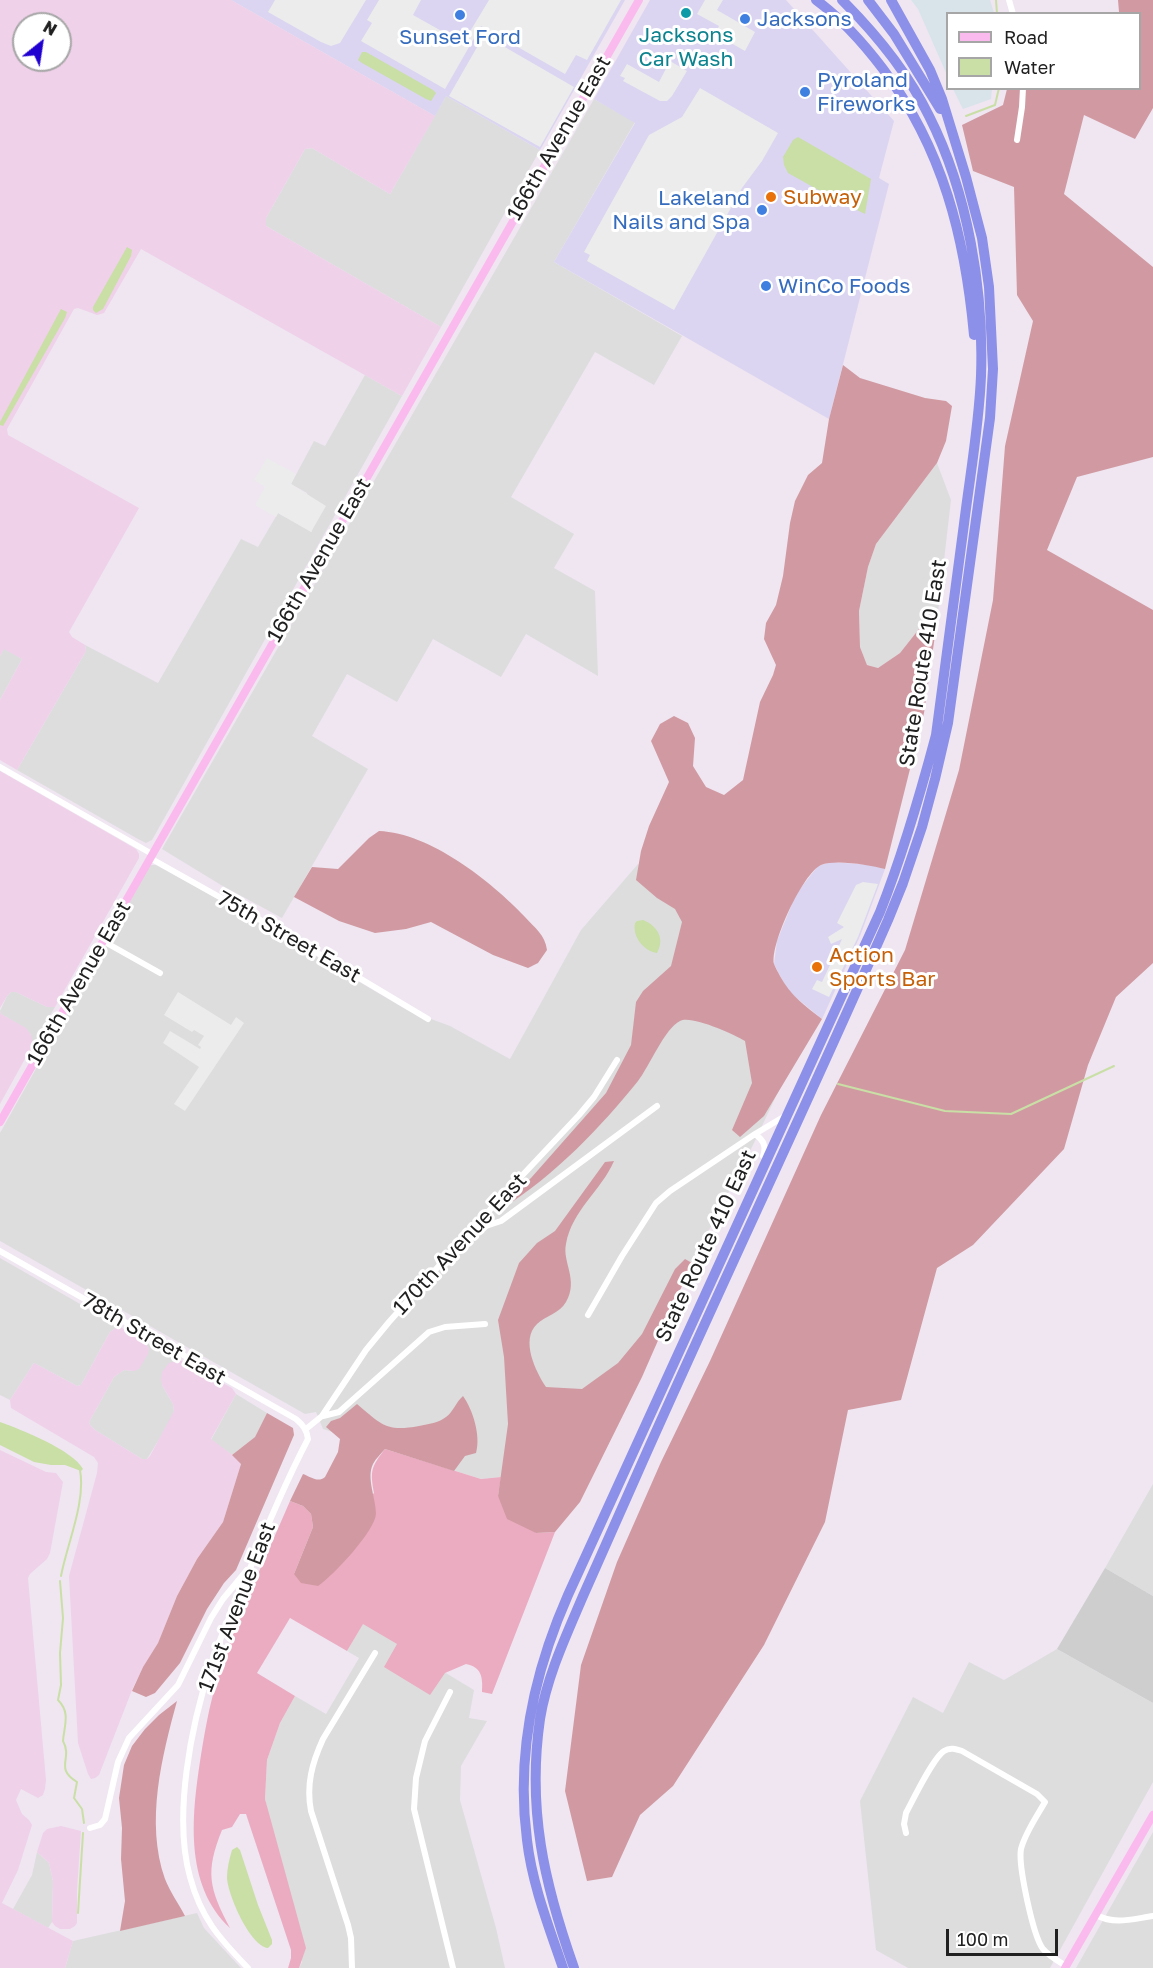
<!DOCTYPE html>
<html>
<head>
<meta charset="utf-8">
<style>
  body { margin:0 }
  #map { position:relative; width:1153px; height:1968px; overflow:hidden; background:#efe6f1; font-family:"Golos Text",sans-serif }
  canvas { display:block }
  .legend { position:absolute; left:946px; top:12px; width:195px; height:78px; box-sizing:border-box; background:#fff; border:2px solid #a6a6a6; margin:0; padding:8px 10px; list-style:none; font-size:18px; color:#202020 }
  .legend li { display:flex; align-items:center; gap:12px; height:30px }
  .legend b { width:30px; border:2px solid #a6a6a6 }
  .north { position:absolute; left:12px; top:12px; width:60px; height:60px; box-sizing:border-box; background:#fff; border:2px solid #a6a6a6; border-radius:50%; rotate:30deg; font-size:16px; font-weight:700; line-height:24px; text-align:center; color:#202020 }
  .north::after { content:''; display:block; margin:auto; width:21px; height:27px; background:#2000d0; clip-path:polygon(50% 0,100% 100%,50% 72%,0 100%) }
  .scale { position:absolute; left:946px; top:1929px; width:112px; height:27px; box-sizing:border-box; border:3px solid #202020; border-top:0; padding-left:8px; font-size:18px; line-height:21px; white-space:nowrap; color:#202020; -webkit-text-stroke:4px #fff; paint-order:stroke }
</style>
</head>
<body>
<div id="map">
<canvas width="1153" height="1968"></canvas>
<ul class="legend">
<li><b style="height:8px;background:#fbbaed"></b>Road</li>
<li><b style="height:16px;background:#c9dfa6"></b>Water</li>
</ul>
<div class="north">N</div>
<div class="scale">100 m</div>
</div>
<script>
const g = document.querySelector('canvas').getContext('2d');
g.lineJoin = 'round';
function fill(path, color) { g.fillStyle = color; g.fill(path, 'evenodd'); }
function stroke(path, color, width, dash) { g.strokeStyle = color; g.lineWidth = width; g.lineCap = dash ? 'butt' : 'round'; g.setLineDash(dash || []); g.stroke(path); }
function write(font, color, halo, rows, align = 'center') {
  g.font = font + ' "Golos Text",sans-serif'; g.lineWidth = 6; g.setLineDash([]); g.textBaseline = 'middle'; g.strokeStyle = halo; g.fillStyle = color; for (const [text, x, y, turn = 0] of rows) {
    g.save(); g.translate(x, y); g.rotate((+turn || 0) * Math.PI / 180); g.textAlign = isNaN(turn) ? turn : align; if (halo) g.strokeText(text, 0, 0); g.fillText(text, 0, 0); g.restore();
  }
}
fill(new Path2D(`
  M446,96L540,150L441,327L266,226V218L305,149L312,148L390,194Z
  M594,99L635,122L554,262L682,336L654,385L595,352L511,497L574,534L554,568L595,591L598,676L526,634L501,677L433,639L397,702L347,674L312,736L368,769L282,918L221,885L162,849Z
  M365,375L402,396L152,840L146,843L138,839L17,770L86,651L85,645L158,683L241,539L258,547L278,513L312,532L307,493L291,484L314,441L325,446Z
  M937,463L951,500L937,621L930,615L900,653L878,668L867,665L860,647L859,611L868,567L876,544Z
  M4,648L22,659L0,700V656Z
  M638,864L697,906L779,1090L753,1145L659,1327L615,1372L501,1477L481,1479L323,1429L316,1412L305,1414L0,1241V1133L150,865H156L227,904L407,1010L450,1026L510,1059L581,930Z
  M11,992H16L47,1007H55L31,1048V1035L26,1029L1,1014L0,1011L7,996Z
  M0,1258L122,1328H116L110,1332L81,1385L77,1386L34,1363L10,1400L0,1395Z
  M144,1341L180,1360H176L162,1385L173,1404L174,1411L173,1417L147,1459H142L95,1430L90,1425L89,1422L114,1377L124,1370L134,1371L149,1349Z
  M236,1394L267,1413L255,1437L232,1455L211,1440Z
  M1153,1484V1596L1105,1568Z
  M363,1623L474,1690L469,1718L487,1721L461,1766L460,1800L496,1928L505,1968H299L302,1962L265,1799L267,1760L280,1723L295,1696L326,1714L359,1658L347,1651Z
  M1057,1649L1153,1703V1782L1050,1968H908L876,1950L860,1801L913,1697L943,1713L969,1662L1004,1680Z
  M1153,1832V1968H1076Z
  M37,1852L49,1863L53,1881L52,1922L48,1928L13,1909L32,1875Z
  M197,1913L204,1928L241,1968H65L73,1941Z`), '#ddddde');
fill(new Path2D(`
  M231,0H625L540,150L446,96L435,116Z
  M650,0H786L894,121L879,178L889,184L829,419L554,262L635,123L594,99Z
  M831,862L871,865L885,869L860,936L822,1019L788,991L774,964L777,941L796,894L818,866Z`), '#dbd5f1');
fill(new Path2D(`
  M911,0H990L994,13L948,14L947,75L918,9Z
  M953,89H992L991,99L963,109Z`), '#d8e4ea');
fill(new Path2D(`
  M1105,1568L1153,1596V1703L1057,1649Z`), '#cecece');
fill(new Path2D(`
  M0,0H231L435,116L390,194L312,148L305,149L266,218V226L441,327L402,396L141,249L104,313L97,315L78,308L74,309L7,429L8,435L139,508L69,632L72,637L85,645L86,651L17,770L0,760V700L22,659L4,649L0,656ZM24,24H60V60H24Z
  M0,771L136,849L139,854V858L55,1007H47L16,992H11L7,996L0,1008Z
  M0,1011L1,1014L26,1028L31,1035L33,1042L31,1048L0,1104Z
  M116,1328H122L144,1341L149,1349L148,1354L139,1369L134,1371L124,1370L114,1377L89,1422L90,1425L95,1430L142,1459H147L150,1456L174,1411L173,1404L162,1385L161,1379L162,1372L169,1363L180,1360L232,1388L236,1394L211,1439L239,1460L241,1464L223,1522L197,1559L177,1596L158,1643L143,1667L132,1690L99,1775L95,1778L91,1779L88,1774L78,1743L69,1576L97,1473L98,1463L94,1457L11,1408L10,1400L34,1363L77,1386L81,1385L110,1332Z
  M0,1450L46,1472L56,1473L63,1482L50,1553L47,1559L30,1574L28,1578L46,1780L45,1789L43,1795L38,1798L21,1789L16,1800L22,1814L29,1820L32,1825L18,1870L2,1903L73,1941L65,1968H0Z
  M61,1826L81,1831L77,1890V1923L75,1926L70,1929H60L55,1926L52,1922L53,1881L49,1863L37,1852L43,1833L47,1829Z`), '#efd1e9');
fill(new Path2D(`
  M385,1449L481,1479L501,1477L498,1496L536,1533L555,1532L492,1694L482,1692C483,1678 482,1667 466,1664L445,1673L430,1695L384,1667L397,1644L363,1624L347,1651L290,1618L257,1673L295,1696L280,1723L267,1760L265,1799L306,1948L299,1968H288L291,1958V1950L246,1814H240L232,1827L222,1830C205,1872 209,1888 230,1928C183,1884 192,1813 201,1755C205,1731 209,1707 216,1684C235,1621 264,1562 290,1501L303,1506L311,1514L313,1527L294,1574L374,1493C370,1471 371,1467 385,1449Z`), '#ebacc1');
fill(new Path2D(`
  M1118,0H1153V108L1135,139L1084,115L1064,194L1153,267V457L1077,477L1047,550L1153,610V963L1116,997L1088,1065L1064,1149L973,1245L937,1268L901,1400L848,1410L825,1522L764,1645L673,1786L640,1815L612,1877L587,1881L565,1791L581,1665L617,1562L661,1462L710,1361L821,1115L905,950L959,770L993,600L1005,446L1033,321L1017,295L1014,187L973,171L962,125L1003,105L1007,89L1140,88V14L1117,13L1119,12Z
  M843,365L860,378L925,398L946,401L952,406L946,441L937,463L876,544L868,567L859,611L860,647L867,665L878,668L900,653L930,615L937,621L924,713L885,869C869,865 836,859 821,865C803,873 770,944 774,964C775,967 778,972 780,976C791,996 804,1005 822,1019L764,1116L740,1137L732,1130L752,1083L745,1041C733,1034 691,1015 680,1021C665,1028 649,1067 638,1081C602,1126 553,1177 504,1207V1202L531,1178L606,1093L631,1045L636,1002L643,991L671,966L682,922L675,909L657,898L636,880L641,851L649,826L669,782L651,741L660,724L674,716L688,723L695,738L693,766L706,787L724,795L743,780L760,702L773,675L776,665L764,639L766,623L776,605L783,576L790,523L795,501L808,475L822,463L829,419Z
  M379,831C430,833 491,881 525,917C535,928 545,935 547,950L538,963L528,968L493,955L431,922L406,929L375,933L339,921L294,897L312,867L338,869L369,838Z
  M614,1161C601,1191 572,1210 566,1244C562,1262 579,1280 566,1302C560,1313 545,1316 537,1324C520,1340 536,1372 546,1387L582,1389L618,1363L642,1334L675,1269L685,1259L692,1263L642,1377L580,1502L555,1532L536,1533L507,1519L498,1496L508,1424L504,1357L498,1320L519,1263L537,1243L555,1231L605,1162Z
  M463,1396C473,1410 481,1436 476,1453L465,1456L454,1471L385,1449C381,1454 376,1458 373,1464C366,1478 376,1498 376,1514C375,1531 333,1576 318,1586L301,1583L294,1574L313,1527L311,1514L303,1506L290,1501L303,1474C311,1477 318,1483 325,1477L338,1452L340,1439L326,1427L331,1421L340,1418L357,1404C382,1425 386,1432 419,1426C429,1424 438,1423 446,1417C453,1412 456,1402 463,1396Z
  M267,1413L293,1428L294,1435L236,1570L224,1583L207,1609L180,1663L155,1693L146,1697L132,1691L143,1667L158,1643L177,1596L197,1559L223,1522L241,1464L232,1455L255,1437Z
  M177,1701C162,1756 145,1822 165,1879C170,1892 179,1904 185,1916L120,1931L125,1901L121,1859L122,1828L119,1798L124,1765L132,1746L145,1729L159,1715Z`), '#d19aa2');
fill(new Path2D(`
  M275,0H366L340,43L331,46L321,42L268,12Z
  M379,0H421L413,15L463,43L489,0H621L587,60L576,55L565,74L481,26L445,89L361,41L372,23L367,20Z
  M705,0H723L717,10L755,32L745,51L715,34L719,26L697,14Z
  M484,35L574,87L540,147L449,96Z
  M670,61L687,71L672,96L667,101H660L623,81L625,78L620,76L627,64L659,82Z
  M700,88L778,133L762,161L742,188L674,310L587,261L590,255L584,252L649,135L682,117Z
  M267,458L296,474L291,484L326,506L311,532L278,513L276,517L255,505L265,487L254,480Z
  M863,882L878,884L858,937L829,997L812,989L817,980L822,982L842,939L831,944L828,937L844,927L837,923L856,885Z
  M178,992L231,1025L236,1017L244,1023L185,1111L174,1104L199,1067L163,1043L170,1031L200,1049L201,1047L198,1045L204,1036L194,1030L192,1032L164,1015Z`), '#ececec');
fill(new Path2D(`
  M362,52H366L433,90L436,93L431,101L426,99L362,63L358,60Z
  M798,137L871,179L865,214L829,196L788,173L784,165L783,157L793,140Z
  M127,247L132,250L131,256L103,309L96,313L93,310V307Z
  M61,309L67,312L65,318L6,421L3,426L0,425V422Z
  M643,920C658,926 665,939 657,953C644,951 632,937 635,923L637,921Z
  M0,1422C20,1429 73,1450 83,1469L81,1471L65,1465H51L34,1462L0,1445Z
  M237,1847L240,1850L258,1905L272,1940V1944L268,1948C250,1946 228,1895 227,1878C227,1869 229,1860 232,1850Z`), '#c9dfa6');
stroke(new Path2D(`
  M996,0L997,14
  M966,116L995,105L999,88
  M838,1084L945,1111L1011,1114L1114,1066
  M61,1576C67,1544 86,1502 80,1470
  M60,1581L63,1618L60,1653L61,1685L58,1700C71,1713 64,1726 63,1741C73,1759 54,1768 77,1782L74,1798L82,1809L84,1823
  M78,1913L83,1833`), '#c9dfa6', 2);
stroke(new Path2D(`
  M1009,0L1013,14
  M1017,140L1022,107L1023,88
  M0,767L152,854
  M150,858L289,936L428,1019
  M103,941L160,973
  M763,1156C767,1146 763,1140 755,1134L785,1116
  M471,1231L501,1221L657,1106
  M0,1251L296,1419C303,1425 307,1430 308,1439C284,1485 264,1533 245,1581C233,1609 220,1637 211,1665C191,1725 173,1816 190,1877C201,1918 219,1938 248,1968
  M588,1315L622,1256L656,1203L670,1191L755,1134
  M323,1416L339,1412L429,1332L445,1327L485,1324
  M306,1429L322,1416L366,1350L389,1322L470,1231L579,1115L594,1097L617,1060
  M450,1692L425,1741L416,1778L414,1809L453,1968
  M90,1828L100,1825L105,1819L118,1762L129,1738L178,1685L211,1618L223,1599L247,1570
  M906,1833L904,1824L906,1813C913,1800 933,1758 944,1751C950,1747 956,1749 962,1751L1037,1794L1045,1802C1037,1816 1025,1833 1021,1849C1018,1865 1033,1936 1043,1949C1049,1956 1058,1961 1066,1966
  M1096,1915C1115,1925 1132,1919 1153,1916
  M352,1968L351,1938L348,1925L311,1811C306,1785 312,1763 323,1739L375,1653`), '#fff', 6);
stroke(new Path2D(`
  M0,1122L639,0
  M1065,1968L1153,1815`), '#fbbaed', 8);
stroke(new Path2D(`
  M816,0C842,19 864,44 883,69C943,149 965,237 974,335
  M868,0L894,34L940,109
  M563,1968C549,1927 532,1884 527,1840C516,1756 534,1672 568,1595L880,912C903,854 920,795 936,735C945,665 954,595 964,524C970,475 979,426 981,376C984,290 968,193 929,116C908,73 876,34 842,0
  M574,1968C544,1883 527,1809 540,1719C547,1676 566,1636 583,1596C601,1555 620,1513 638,1472C720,1287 807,1105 888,920L903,883L922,827L935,779L948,723L990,418L993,369L989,287L982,238L966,177L942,99L930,70L891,0`), '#8d90e9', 10);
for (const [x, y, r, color] of [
  [686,13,6,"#0f9aa8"],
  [460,15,6,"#3f7fe0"],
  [745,19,6,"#3f7fe0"],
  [805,92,6,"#3f7fe0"],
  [771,197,6,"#e8710a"],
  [762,210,6,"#3f7fe0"],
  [766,286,6,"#3f7fe0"],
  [817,967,6,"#e8710a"]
]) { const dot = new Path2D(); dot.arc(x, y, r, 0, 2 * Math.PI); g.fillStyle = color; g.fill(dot); stroke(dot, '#fff', 2); }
write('21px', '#366cbe', '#fff', [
  ["Jacksons",757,19],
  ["Sunset Ford",460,37,"center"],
  ["Pyroland",817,80],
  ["Fireworks",817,104],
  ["Lakeland",750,198,"right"],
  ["Nails and Spa",750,222,"right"],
  ["WinCo Foods",778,286]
], 'left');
write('21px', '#0d838f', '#fff', [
  ["Jacksons",686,35],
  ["Car Wash",686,59]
]);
write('21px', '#202020', '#fff', [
  ["166th Avenue East",559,138,-60],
  ["166th Avenue East",319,560,-60],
  ["State Route 410 East",923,663,-81],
  ["75th Street East",289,937,30],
  ["166th Avenue East",79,983,-60],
  ["170th Avenue East",460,1244,-47],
  ["State Route 410 East",706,1246,-65],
  ["78th Street East",154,1339,30],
  ["171st Avenue East",237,1607,-69]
]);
write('21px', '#c56008', '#fff', [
  ["Subway",783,197],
  ["Action",829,955],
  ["Sports Bar",829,979]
], 'left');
</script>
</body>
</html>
